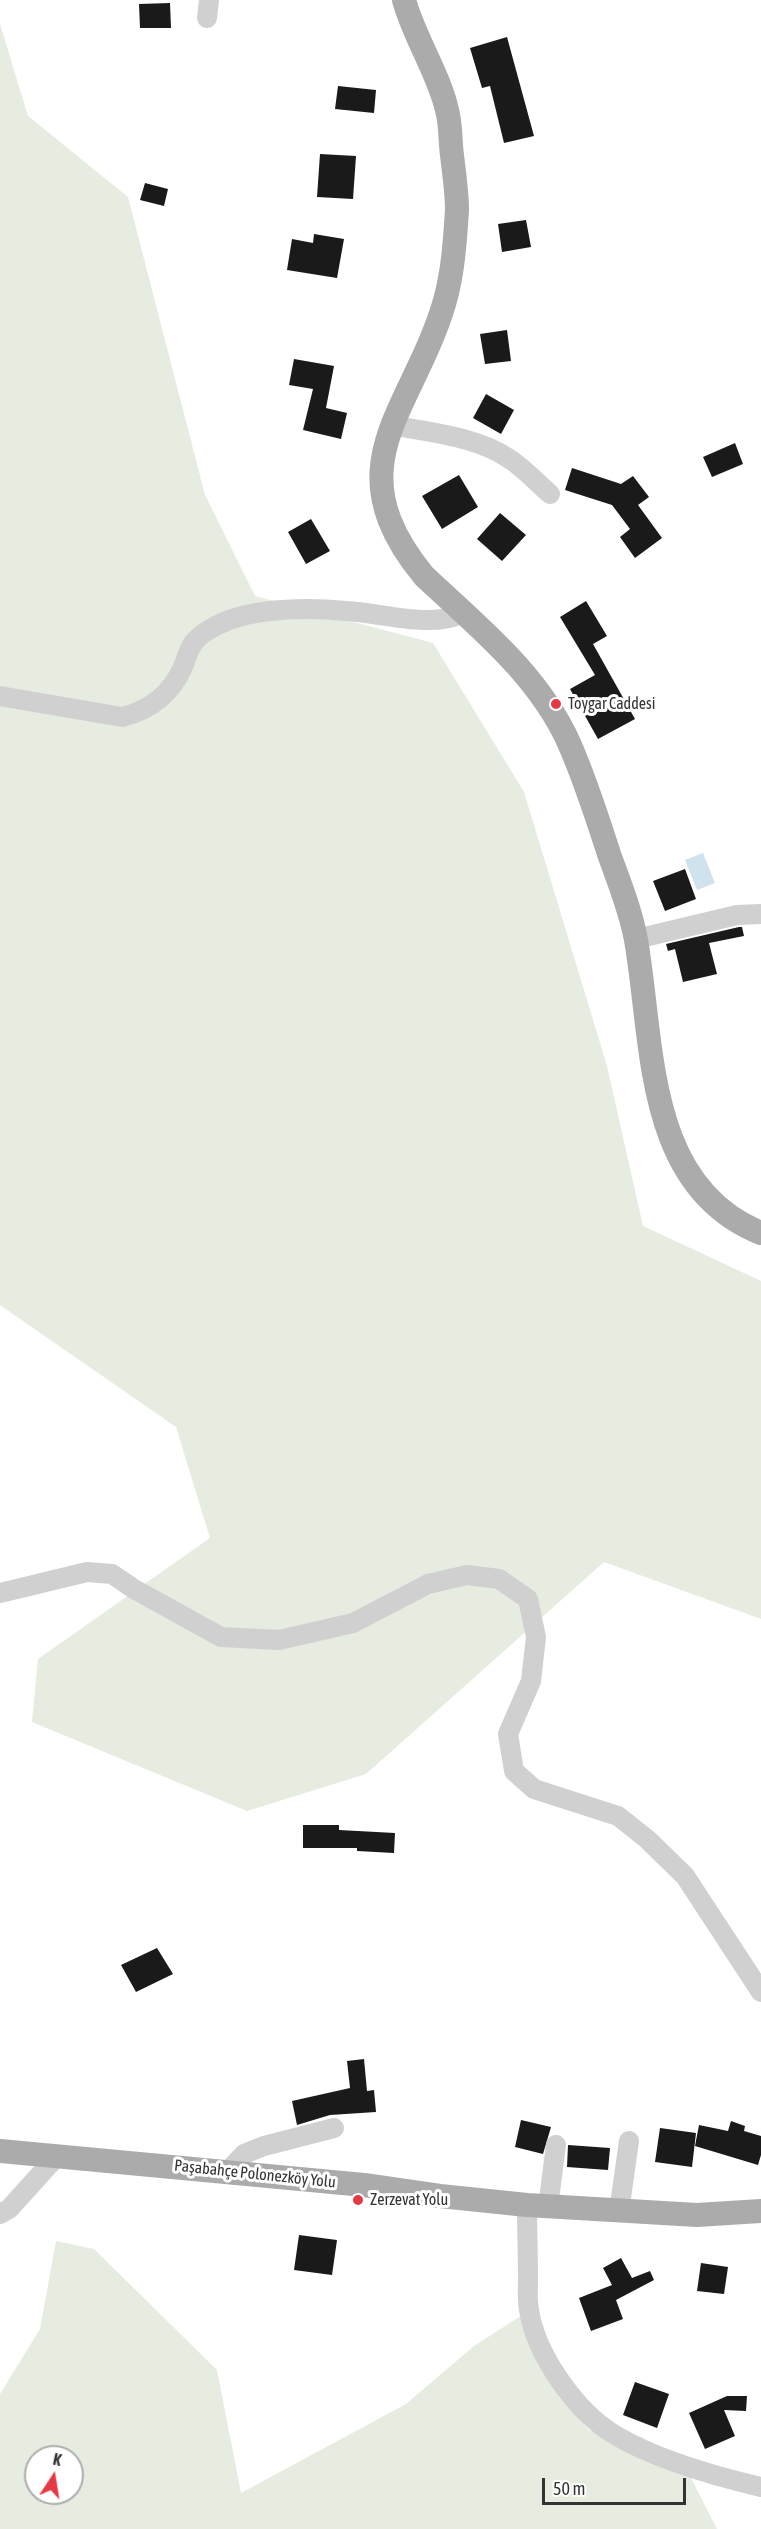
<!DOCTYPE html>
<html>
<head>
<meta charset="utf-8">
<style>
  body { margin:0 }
  #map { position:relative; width:761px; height:2529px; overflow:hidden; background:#fff; font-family:"Asap Condensed",sans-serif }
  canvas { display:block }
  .north { position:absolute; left:24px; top:2445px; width:60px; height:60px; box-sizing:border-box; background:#fff; border:2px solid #adadad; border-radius:50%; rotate:12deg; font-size:16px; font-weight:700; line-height:24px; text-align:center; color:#333 }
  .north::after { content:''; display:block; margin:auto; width:21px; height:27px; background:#e63946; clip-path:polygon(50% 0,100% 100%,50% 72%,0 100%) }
  .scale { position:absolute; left:542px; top:2478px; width:144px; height:27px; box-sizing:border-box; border:3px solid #333; border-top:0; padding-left:8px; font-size:18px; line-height:21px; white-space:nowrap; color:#333; -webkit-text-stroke:4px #fff; paint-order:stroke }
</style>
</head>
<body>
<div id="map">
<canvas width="761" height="2529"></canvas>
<div class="north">K</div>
<div class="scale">50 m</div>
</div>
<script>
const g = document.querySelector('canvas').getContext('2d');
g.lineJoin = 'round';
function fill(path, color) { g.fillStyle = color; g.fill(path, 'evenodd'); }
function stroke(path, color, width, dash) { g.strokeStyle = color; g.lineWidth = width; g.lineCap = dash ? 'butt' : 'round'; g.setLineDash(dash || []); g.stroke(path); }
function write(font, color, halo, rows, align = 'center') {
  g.font = font + ' "Asap Condensed",sans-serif'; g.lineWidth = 6; g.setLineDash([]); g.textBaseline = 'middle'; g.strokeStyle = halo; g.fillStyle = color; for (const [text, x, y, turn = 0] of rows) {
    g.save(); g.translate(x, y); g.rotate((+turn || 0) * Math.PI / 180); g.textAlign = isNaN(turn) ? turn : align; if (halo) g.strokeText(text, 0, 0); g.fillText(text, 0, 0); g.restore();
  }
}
fill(new Path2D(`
  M0,24L28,116L128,197L205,495L255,596L433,643L524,792L607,1066L643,1226L761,1281V1619L604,1562L366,1774L247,1811L32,1722L38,1659L210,1538L176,1427L0,1305Z
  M56,2241L94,2249L217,2370L241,2493L406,2404L474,2346L524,2314L537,2359L559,2397L589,2430L689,2474L717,2529H0V2394L40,2329ZM36,2457H72V2493H36Z`), '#e6ecdf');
fill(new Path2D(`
  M703,853L715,883L697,890L685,860Z`), '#cfe2ee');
fill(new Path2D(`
  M170,3L171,28H140L139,4Z
  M507,37L534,136L504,143L490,86L482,88L470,48Z
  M338,86L376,90L374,113L335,109Z
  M320,154L356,156L353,199L317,197Z
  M145,183L168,189L164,206L140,200Z
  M526,220L531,247L502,252L498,224Z
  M314,234L344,239L337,278L287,270L292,239L313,243Z
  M507,330L511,361L485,364L480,334Z
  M294,359L334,366L326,408L347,413L341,439L303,430L313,389L289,385Z
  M486,394L514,410L501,434L473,418Z
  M735,443L743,464L712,477L703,457Z
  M572,468L621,484L633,476L649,497L638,505L662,538L635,558L620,537L630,529L612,505L565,490Z
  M459,475L478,507L442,529L422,496Z
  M500,513L526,535L502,561L477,539Z
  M311,519L330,551L306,564L288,532Z
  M586,601L607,636L593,644L635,719L598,739L570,689L595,675L560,617Z
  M685,869L696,899L665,911L653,881Z
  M739,927H742L744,936L709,943L717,974L683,982L675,949L668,951L666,944Z
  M303,1825H339V1830L395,1833L394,1853L357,1851V1848H303Z
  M157,1948L173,1974L136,1992L121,1965Z
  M364,2059L367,2091L374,2090L376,2112L330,2115L297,2125L292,2101L350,2088L347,2061Z
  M521,2120L551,2127L543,2154L515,2147Z
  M731,2121L745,2126L744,2131L761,2136V2155L758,2165L695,2146L699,2125L728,2131Z
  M660,2128L696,2133L692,2167L655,2162Z
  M568,2145L610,2148L608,2170L567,2167Z
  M299,2235L337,2240L332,2275L294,2270Z
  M621,2258L632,2278L650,2271L654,2280L616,2300L623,2319L591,2331L579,2298L612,2285L603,2268Z
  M701,2263L728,2267L724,2294L697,2291Z
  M635,2382L669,2394L657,2428L623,2415Z
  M727,2396H747L746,2411L724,2410L735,2436L705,2449L689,2413Z`), '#1a1a1a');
stroke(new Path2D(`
  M207,18L209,0
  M392,425C430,433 475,436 508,458C523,467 536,482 550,494
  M0,696L122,717C151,710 171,694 183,667C186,659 189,648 194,642C206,628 229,619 246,615C278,608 314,608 347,611C382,613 432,629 463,613
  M636,939L737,915L761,914
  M0,1593L87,1572L112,1574L134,1589L221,1637L279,1640L353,1623L428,1584L467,1575L499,1579L528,1599L536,1637L531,1681L508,1734L514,1771L534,1789L618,1816L647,1839L685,1876L761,1992
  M228,2171L244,2154L264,2146L334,2128
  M527,2205C527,2230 528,2254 528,2278C528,2289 527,2300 529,2310C536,2355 576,2412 615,2435C657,2460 714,2476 761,2487
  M548,2207L556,2145
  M619,2212L629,2141
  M0,2214L9,2209L57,2156`), '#d0d0d0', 20);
stroke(new Path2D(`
  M404,0C414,37 439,74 447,110C451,124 450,141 452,155C454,173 457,192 457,210C455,241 453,274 444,304C411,413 333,465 424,576C477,626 538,674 569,743C585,779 597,817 609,854C619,882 631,911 636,940C654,1043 644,1186 761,1233
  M0,2151L364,2185L440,2196L527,2205L697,2215L761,2211`), '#ababab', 24);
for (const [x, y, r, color] of [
  [556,704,6,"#e63946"],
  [358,2200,6,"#e63946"]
]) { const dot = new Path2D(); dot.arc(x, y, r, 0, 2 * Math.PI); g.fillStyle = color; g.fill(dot); stroke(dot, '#fff', 2); }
write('16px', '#333', '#fff', [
  ["Toygar Caddesi",568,704],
  ["Zerzevat Yolu",370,2200]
], 'left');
write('16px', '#333', '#fff', [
  ["Paşabahçe Polonezköy Yolu",255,2174,6]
]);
</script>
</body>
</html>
